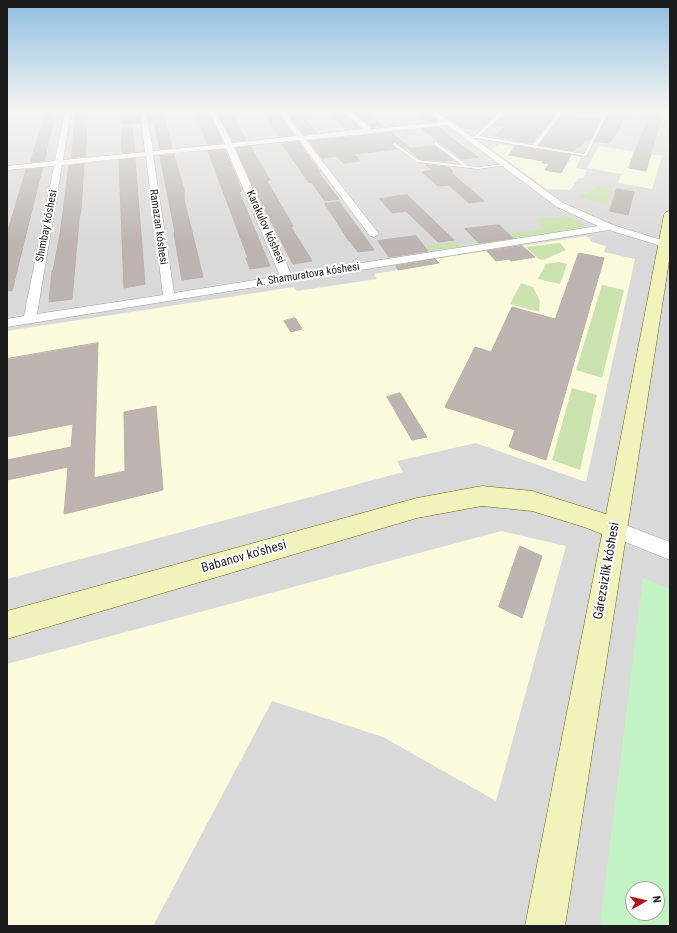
<!DOCTYPE html>
<html>
<head>
<meta charset="utf-8">
<style>
  body { margin:0 }
  #map { position:relative; width:677px; height:933px; overflow:hidden; background:#ece8e3; font-family:"Roboto Condensed",sans-serif }
  canvas { display:block }
  .frame { position:absolute; inset:0; border:8px solid #1c1c1c; pointer-events:none }
  .north { position:absolute; left:625px; top:881px; width:40px; height:40px; box-sizing:border-box; background:#fff; border:1px solid #a4a4a4; border-radius:50%; rotate:82deg; font-size:11px; font-weight:700; line-height:16px; text-align:center; color:#1c1c1c }
  .north::after { content:''; display:block; margin:auto; width:14px; height:18px; background:#b4141d; clip-path:polygon(50% 0,100% 100%,50% 72%,0 100%) }
</style>
</head>
<body>
<div id="map">
<canvas width="677" height="933"></canvas>
<div class="frame"></div>
<div class="north">N</div>
</div>
<script>
const g = document.querySelector('canvas').getContext('2d');
g.lineJoin = 'round';
function fill(path, color) { g.fillStyle = color; g.fill(path, 'evenodd'); }
function stroke(path, color, width, dash) { g.strokeStyle = color; g.lineWidth = width; g.lineCap = dash ? 'butt' : 'round'; g.setLineDash(dash || []); g.stroke(path); }
function write(font, color, halo, rows, align = 'center') {
  g.font = font + ' "Roboto Condensed",sans-serif'; g.lineWidth = 4; g.setLineDash([]); g.textBaseline = 'middle'; g.strokeStyle = halo; g.fillStyle = color; for (const [text, x, y, turn = 0] of rows) {
    g.save(); g.translate(x, y); g.rotate((+turn || 0) * Math.PI / 180); g.textAlign = isNaN(turn) ? turn : align; if (halo) g.strokeText(text, 0, 0); g.fillText(text, 0, 0); g.restore();
  }
}
fill(new Path2D(`
  M7,110H670V926H7ZM633,889H657V913H633Z`), '#dad9d9');
fill(new Path2D(`
  M499,144L581,157L576,168L587,170L583,178H579L570,190L547,189L492,149Z
  M599,146L662,156L652,189L618,183L621,174L587,168Z
  M587,236L592,242L606,246L604,252L635,259L586,482L476,443L397,461L403,472L7,579V331L294,287L297,291L377,279L374,274L398,270L395,265Z
  M501,531L566,546L496,801L383,737L272,701L153,926H7V664Z`), '#fbfadd');
fill(new Path2D(`
  M599,187L613,190L606,205L601,202L578,197Z
  M566,216L583,224L584,228L476,243L468,240L543,229L535,220Z
  M455,242L463,246L419,253L403,254L401,250Z
  M560,243L566,250L543,260L539,259L526,247Z
  M559,262L567,264L560,284L538,279L546,264Z
  M521,283L533,287L540,301L539,312L510,304Z
  M602,285L624,290L602,378L576,370Z
  M572,388L597,395L580,470L552,460Z`), '#cae2ad');
fill(new Path2D(`
  M643,578L670,589V926H600ZM633,889H657V913H633Z`), '#c3f3c4');
const building = new Path2D(`
  M46,110H56L46,153L44,161L31,162Z
  M76,110H88L85,155V156L72,158Z
  M121,110H139L140,123L122,124Z
  M148,110H162L172,148L160,149L154,122H150Z
  M195,110H208L223,143L208,144Z
  M217,110H230L246,140L233,141Z
  M262,110H276L293,135L279,136Z
  M285,110H297L317,133L304,134Z
  M328,110H342L360,128L346,129Z
  M352,110H364L383,126L372,127Z
  M412,110H427L438,121L428,122Z
  M455,110H502L482,127L464,129L448,117Z
  M508,110H559L532,143L495,136L506,125L491,126Z
  M610,110H627L618,131L609,143L595,141Z
  M565,111L579,113L576,117L599,120L589,140H585L580,147H576L574,151L540,145Z
  M650,114L662,116L646,171L629,168Z
  M438,127L454,140L478,157L462,159L422,129Z
  M132,128L135,151L122,153L121,129Z
  M392,133L410,148H405L395,142L391,144L397,149L354,154L360,161L343,163L337,156L322,158L309,141Z
  M298,142L320,172H318L339,199L325,201L312,183H309L282,144Z
  M434,146L453,160L444,161L419,159L408,149Z
  M516,146L571,155L561,173L545,170L549,164L542,163L543,161L509,155Z
  M251,147L270,180L267,181L293,226L291,227L312,261L293,264L253,186L236,148Z
  M225,150L242,191L239,192L270,266L250,269L246,258H248L208,151Z
  M174,155L184,189V199L203,277L182,280L174,233L175,232L160,156Z
  M135,159L145,284L124,288L119,160Z
  M84,164L81,210L79,220L72,299L49,302L52,271H53L60,234L69,166Z
  M426,165L448,167L453,172H450L484,201L469,203L449,185L438,186L422,172L433,170Z
  M42,169L12,291L7,290V234L26,170Z
  M617,189L634,192L628,215L610,211Z
  M407,195L454,240L438,242L406,211L392,213L380,199Z
  M339,202L362,233L374,250L358,252L350,241H349L325,204Z
  M499,225L513,238L479,243L465,229Z
  M416,236L428,251L389,257L378,241Z
  M522,246L535,257L511,261L509,259L496,261L487,251Z
  M579,253L604,258L546,460L509,447L515,430L445,407L475,347L491,352L512,307L555,319Z
  M435,259L439,263L398,270L396,266Z
  M295,318L302,329L291,332L284,321Z
  M98,343L94,478L125,471L124,412L156,406L163,490L64,514L68,467L7,480V460L71,447L73,424L7,437V359Z
  M400,393L427,437L412,440L387,397Z
  M520,546L542,556L522,618L499,607Z`);
fill(building, '#bcb4b0');
stroke(building, '#bcafa7', 1);
const lane = new Path2D(`
  M451,110H454L443,119H441V117Z
  M504,110H507L479,136L533,145L561,110H564L537,146L584,154L606,110H609L587,155L585,156L476,138L468,139V137L475,136Z
  M434,142H436L468,166L478,167L505,164L507,165L478,169L417,162L392,144L395,143L418,160L462,165L434,144Z`);
const street = new Path2D(`
  M65,110H71L63,160L145,152L140,110H146L153,151L225,144L209,110H215L232,143L296,136L277,110H283L303,136L363,129L343,110H350L371,129L442,122L428,110H435L563,203L613,225L668,242L669,244L664,247L609,230L7,327V319L24,316L54,166L7,170V166L55,161ZM447,125L557,207L598,226L291,274L234,147L299,140L370,236L374,237L379,234L306,140ZM226,148L280,276L174,293L153,155ZM146,156L163,295L37,314L62,165Z
  M615,521L670,542V560L608,535L606,529L608,523Z`);
const secondary = new Path2D(`
  M670,211V255L565,926H525L602,534L584,527L532,511L482,506L417,518L7,639V611L417,498L482,486L532,491L606,514L664,215L666,212Z`);
stroke(lane, '#a0a0a0', 1);
stroke(street, '#a0a0a0', 1);
stroke(secondary, '#62670f', 1);
fill(lane, '#fff');
fill(street, '#fff');
fill(secondary, '#f2f2bb');
const sky = g.createLinearGradient(0, 0, 0, 241);
sky.addColorStop(0, '#8ebee1');
sky.addColorStop(0.46, '#f6f5f2');
sky.addColorStop(1, '#f6f5f200');
g.fillStyle = sky;
g.fillRect(0, 0, 677, 241);
write('11px', '#1c1c1c', '#fff', [
  ["Shımbay kóshesi",47,226,-79],
  ["Ramazan kóshesi",158,227,82],
  ["Karakulov kóshesi",265,227,66],
  ["A. Shamuratova kóshesi",308,275,-9]
]);
write('13px', '#1c1c1c', '#fff', [
  ["Babanov ko'shesi",244,557,-16],
  ["Gárezsizlik kóshesi",607,571,-80]
]);
</script>
</body>
</html>
